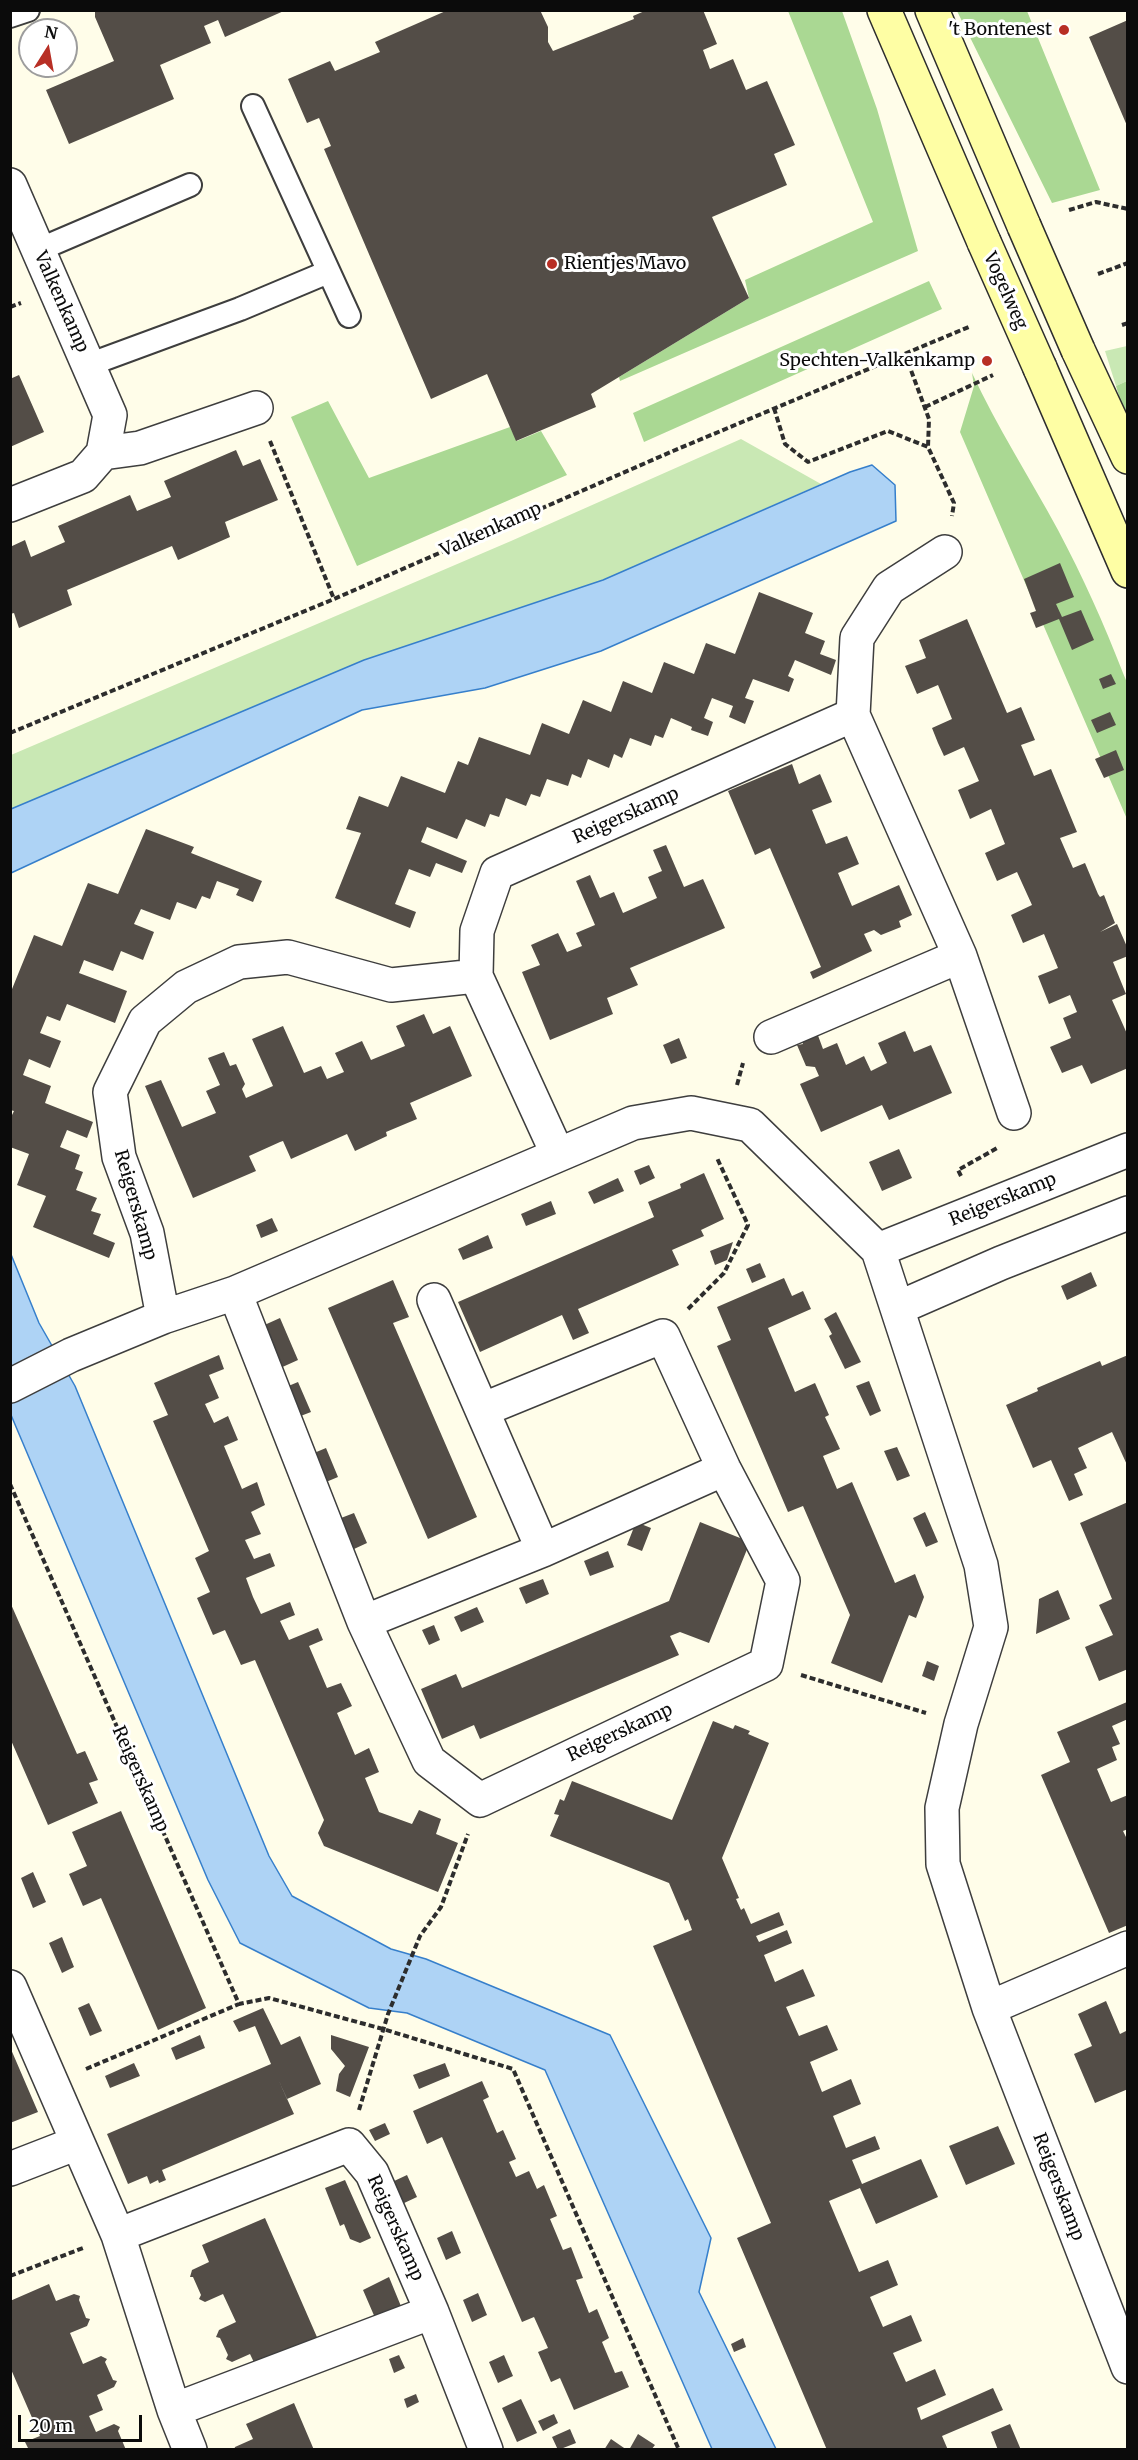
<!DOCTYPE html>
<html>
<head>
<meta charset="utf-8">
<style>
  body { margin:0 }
  #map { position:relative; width:1138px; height:2460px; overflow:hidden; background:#fffde9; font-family:Merriweather,serif }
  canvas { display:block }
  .frame { position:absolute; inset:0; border:12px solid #0b0b0b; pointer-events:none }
  .north { position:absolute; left:18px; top:18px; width:60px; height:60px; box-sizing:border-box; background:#fff; border:2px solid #9d9d9d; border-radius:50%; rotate:11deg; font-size:16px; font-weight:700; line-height:24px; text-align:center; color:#0b0b0b }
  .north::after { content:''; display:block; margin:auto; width:21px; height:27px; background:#b82f25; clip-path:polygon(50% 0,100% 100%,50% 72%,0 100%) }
  .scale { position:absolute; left:18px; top:2415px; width:124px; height:27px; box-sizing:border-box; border:3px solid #0b0b0b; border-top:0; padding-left:8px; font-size:18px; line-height:21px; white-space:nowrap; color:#0b0b0b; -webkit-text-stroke:4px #fff; paint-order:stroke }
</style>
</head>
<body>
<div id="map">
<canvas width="1138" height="2460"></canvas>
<div class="frame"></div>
<div class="north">N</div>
<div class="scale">20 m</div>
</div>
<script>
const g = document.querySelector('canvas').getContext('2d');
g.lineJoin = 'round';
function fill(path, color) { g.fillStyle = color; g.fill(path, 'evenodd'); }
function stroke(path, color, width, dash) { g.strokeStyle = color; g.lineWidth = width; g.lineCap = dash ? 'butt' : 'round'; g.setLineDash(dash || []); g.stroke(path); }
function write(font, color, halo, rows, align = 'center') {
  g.font = font + ' Merriweather,serif'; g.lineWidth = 6; g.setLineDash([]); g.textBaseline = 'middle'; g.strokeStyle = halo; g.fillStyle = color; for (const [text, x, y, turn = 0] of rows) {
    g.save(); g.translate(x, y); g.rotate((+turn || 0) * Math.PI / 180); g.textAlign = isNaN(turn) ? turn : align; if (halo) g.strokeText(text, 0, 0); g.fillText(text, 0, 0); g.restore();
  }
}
fill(new Path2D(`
  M1127,346V381L1116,386L1105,351Z
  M741,439L821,484L603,580L364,660L11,809V755L511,541Z`), '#c9e8b4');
fill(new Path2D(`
  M788,11H842L877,109L918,251L620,381L619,377L749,298L745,280L873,222Z
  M957,11H1027L1100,190L1052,203Z
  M929,281L942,309L644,442L633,413Z
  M972,373C997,427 1030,478 1058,530C1083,577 1104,624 1123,673L1128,685L1127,819L960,432L974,386Z
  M1127,381V423L1116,386Z
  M328,401L369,478L510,427L517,441L541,431L567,475L357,566L291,417Z`), '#aad893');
const water = new Path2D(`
  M872,465L895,485L896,521L601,651L485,688L362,710L11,873V809L364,660L603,580L850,472Z
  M10,1252L39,1323L75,1386L269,1856L292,1896L391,1949L426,1959L610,2035L711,2238L699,2292L776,2449H712L545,2070L407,2013L369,2008L240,1943L208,1880L11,1415Z`);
fill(water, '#aed3f5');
stroke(water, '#367fcb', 1.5);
fill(new Path2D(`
  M95,10H286L225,37L218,20L204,26L211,43L160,65L174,99L69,144L46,90L114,61L95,17Z
  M448,10H540L548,27V42L553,51L634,19L633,16L647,10H703L717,44L703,50L710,69L733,59L746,90L767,81L795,145L774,154L787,185L712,217L749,298L591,394L596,407L516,441L487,374L431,399L324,149L331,146L319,118L307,123L288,79L330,61L335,71L380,52L375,42Z
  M1128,20V128L1089,37Z
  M19,375L44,432L10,447V379Z
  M236,450L243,466L260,459L278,500L225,522L230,537L178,560L172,546L67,590L72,605L19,628L14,613L10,614V547L25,540L31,557L65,542L58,526L130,495L137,511L171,497L164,481Z
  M1060,563L1074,597L1056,604L1062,617L1081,610L1094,640L1072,650L1059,619L1036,628L1030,613L1036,611L1024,579Z
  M759,592L813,613L805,633L825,641L820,654L836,660L831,675L795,660L788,676L794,679L789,692L753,679L745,698L754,701L745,724L729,717L733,706L712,698L704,718L713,722L708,736L691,730L692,727L671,718L663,738L655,735L651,746L630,738L622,758L614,754L609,768L588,759L581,778L572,774L568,786L547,779L540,797L531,794L526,806L506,798L499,817L490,814L485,827L466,819L457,839L427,827L421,842L467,861L462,873L436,863L430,877L409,869L395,904L416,912L410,928L335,898L361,833L346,829L359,796L388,807L401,776L445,793L458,761L468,765L479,737L530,755L542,723L569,734L583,700L611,712L623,681L652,693L664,662L694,674L706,643L735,654Z
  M967,619L1007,713L1021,707L1035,740L1021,745L1034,776L1051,769L1077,832L1060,838L1073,868L1085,863L1098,894L1100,897L1104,895L1115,923L1100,932L1117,924L1128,949V956L1113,962L1126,994L1112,1000L1128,1036V1068L1091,1084L1082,1065L1062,1073L1050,1047L1071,1038L1063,1018L1077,1012L1070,995L1049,1004L1038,976L1058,968L1044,934L1023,943L1011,915L1032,905L1017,872L997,881L985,853L1005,844L991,809L970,819L958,790L979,781L964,747L944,756L938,743L932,728L952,719L938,685L917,694L905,666L926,658L919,640Z
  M1111,674L1116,684L1103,689L1099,679Z
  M1110,712L1116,725L1097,733L1091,720Z
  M1116,750L1124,770L1104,778L1095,759Z
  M792,764L799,784L820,774L832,802L812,810L826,844L847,836L859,864L838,873L852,906L899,885L912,915L899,921L901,927L881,935L874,930L864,934L872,951L813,979L810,972L821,967L770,848L755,855L728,791Z
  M146,829L194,847L191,853L262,881L253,902L236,895L239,889L217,881L210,899L202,896L196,909L177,902L170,920L141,909L134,924L154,932L143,960L121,951L113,971L84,960L79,973L127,991L115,1023L67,1004L60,1021L47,1016L40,1033L61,1041L50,1068L29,1059L23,1075L51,1086L45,1103L93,1122L87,1138L67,1130L60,1147L80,1155L75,1169L83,1172L76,1190L97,1198L91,1211L101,1214L93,1234L115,1243L109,1258L33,1227L46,1196L17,1185L29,1154L10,1147V1119L14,1111L10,1110V994L34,935L62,946L88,883L118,894Z
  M666,845L684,887L703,879L725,928L630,968L638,985L607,998L613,1014L550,1040L522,972L540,965L531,945L558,933L567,952L582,946L576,933L595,925L576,881L590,875L600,898L614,892L623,913L657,898L648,877L662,871L653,850Z
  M424,1014L433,1034L450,1026L472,1076L410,1103L417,1119L386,1132L387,1136L355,1151L347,1134L291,1159L283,1141L280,1142L249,1156L256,1171L193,1198L145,1086L161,1080L182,1127L216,1113L206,1091L220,1085L208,1058L224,1052L230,1066L236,1064L245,1084L242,1089L246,1098L273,1086L252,1039L283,1026L304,1073L321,1066L327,1079L344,1072L335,1053L362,1041L371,1060L405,1046L396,1026Z
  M813,1022L823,1049L837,1043L846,1065L864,1056L871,1071L887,1063L878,1043L905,1031L914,1052L931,1045L952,1093L889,1120L882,1105L821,1132L800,1084L819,1076L815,1067L806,1066L797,1045L803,1044L797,1029Z
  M679,1038L687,1058L671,1064L663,1045Z
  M899,1149L912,1178L882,1191L869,1162Z
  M649,1165L655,1178L640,1185L634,1171Z
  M704,1173L724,1219L701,1230L704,1236L672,1250L679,1265L578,1309L589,1333L573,1340L562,1315L480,1352L458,1302L654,1217L648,1202L681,1188L680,1184Z
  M618,1178L624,1191L594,1204L588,1192Z
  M551,1201L556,1214L526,1226L521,1214Z
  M272,1218L278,1231L261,1238L256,1225Z
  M488,1235L493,1248L463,1260L458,1249Z
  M733,1242L727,1260L715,1265L710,1251Z
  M760,1263L766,1277L752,1283L746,1269Z
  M1091,1272L1097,1286L1067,1300L1061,1286Z
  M784,1278L792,1296L803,1291L811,1309L768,1328L795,1392L815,1383L829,1415L825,1417L840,1449L823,1456L837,1489L852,1482L895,1583L915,1574L924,1597L916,1618L909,1615L882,1683L831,1663L850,1615L803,1506L788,1512L717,1346L731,1340L717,1307Z
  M393,1280L409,1317L393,1323L477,1517L428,1539L328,1308Z
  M836,1312L861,1362L845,1369L829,1336L832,1334L824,1319Z
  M280,1318L298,1360L278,1369L260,1327Z
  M219,1355L224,1369L209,1375L219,1398L205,1404L214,1423L228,1416L238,1440L224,1446L242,1489L257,1482L265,1505L251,1512L261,1534L245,1540L254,1559L270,1553L275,1566L246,1578L253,1597L261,1614L290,1602L295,1615L280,1621L289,1640L318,1628L323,1640L309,1646L327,1688L341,1683L352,1706L337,1713L355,1755L369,1748L379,1772L365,1778L379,1812L412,1824L419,1810L441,1819L436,1834L458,1843L438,1892L324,1846L318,1833L324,1820L255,1660L241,1665L225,1630L213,1635L197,1598L210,1592L195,1558L209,1551L153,1421L168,1415L154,1383Z
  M1128,1355V1467L1112,1432L1078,1448L1087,1468L1074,1474L1083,1495L1069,1501L1051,1460L1033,1468L1006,1405L1038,1391L1037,1388L1100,1361L1102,1366Z
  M869,1381L881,1411L870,1416L856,1386Z
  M298,1382L311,1412L298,1417L286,1387Z
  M897,1447L910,1476L897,1481L884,1451Z
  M326,1448L338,1477L326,1482L314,1453Z
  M1128,1502V1669L1099,1681L1085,1647L1113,1635L1099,1605L1112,1599L1080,1523Z
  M925,1512L938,1542L926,1547L913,1518Z
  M354,1513L367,1543L354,1549L341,1518Z
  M636,1522L651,1528L642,1551L627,1545Z
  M700,1522L750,1542L709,1643L680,1632L670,1636L679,1655L480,1739L474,1725L442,1739L421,1689L456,1674L462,1688L669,1601Z
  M608,1551L614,1567L590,1576L584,1561Z
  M543,1579L549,1594L526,1604L519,1588Z
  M1058,1590L1070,1619L1036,1634L1039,1599Z
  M10,1602L77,1754L85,1751L98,1780L89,1783L98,1803L48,1825L10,1738Z
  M477,1607L484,1622L461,1632L454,1617Z
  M434,1625L440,1640L429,1645L422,1630Z
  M927,1661L939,1666L934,1681L922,1676Z
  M1127,1702L1128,1719L1112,1726L1120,1744L1112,1747L1117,1760L1097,1769L1111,1802L1128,1795V1829L1123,1831L1128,1841V1925L1109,1933L1041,1775L1070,1762L1057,1732Z
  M713,1721L733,1729L735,1725L750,1731L748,1734L769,1743L722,1858L739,1898L736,1899L741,1910L744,1908L751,1924L779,1912L784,1925L756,1936L759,1942L787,1930L792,1943L764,1955L775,1982L803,1969L815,1996L786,2007L799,2036L827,2025L838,2050L810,2062L822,2092L851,2079L861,2104L833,2116L846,2148L875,2136L880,2149L852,2160L862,2184L921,2159L938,2197L876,2224L860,2188L829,2201L859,2272L888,2260L898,2285L870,2297L883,2327L911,2315L922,2341L893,2353L906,2382L935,2369L946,2395L917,2408L921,2420L993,2388L1003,2410L942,2436L948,2450H827L737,2238L771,2223L653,1946L692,1930L688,1919L685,1921L669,1883L550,1836L559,1815L554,1814L560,1799L564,1801L572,1781L672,1820Z
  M121,1811L206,2008L158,2030L101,1898L83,1906L69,1874L87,1866L72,1832Z
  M33,1872L46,1902L33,1908L21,1878Z
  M62,1937L74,1967L62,1973L49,1943Z
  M1106,2001L1120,2034L1128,2030V2089L1095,2103L1074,2054L1092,2046L1078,2014Z
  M89,2003L102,2031L90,2036L78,2008Z
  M263,2008L281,2045L300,2036L321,2084L287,2099L278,2079L294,2114L162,2170L166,2180L159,2183L158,2180L150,2184L147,2176L128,2184L107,2134L271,2064L255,2026L239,2032L233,2021Z
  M200,2035L205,2048L176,2060L171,2048Z
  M331,2035L369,2047L350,2097L336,2091L339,2074L345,2066L331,2049Z
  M10,2047L38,2112L10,2123Z
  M134,2063L140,2076L110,2088L105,2076Z
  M445,2063L450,2076L419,2089L413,2075Z
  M482,2081L489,2097L483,2100L497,2133L503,2130L516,2159L509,2162L516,2177L529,2171L537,2189L544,2185L557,2216L550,2219L563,2250L571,2247L583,2278L576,2280L589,2313L597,2309L609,2338L602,2342L615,2373L622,2371L629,2387L574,2410L560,2378L551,2382L538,2352L548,2348L534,2317L522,2322L442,2137L427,2144L413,2111Z
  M385,2123L390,2134L375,2141L369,2130Z
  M998,2126L1015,2164L966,2185L949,2146Z
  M407,2175L417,2197L402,2204L392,2182Z
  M345,2180L371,2238L360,2243L350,2239L344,2224L340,2226L325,2188Z
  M265,2218L320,2344L258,2371L250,2354L232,2362L226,2359L228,2355L220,2338L216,2337L219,2330L236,2322L223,2294L205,2302L199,2299L201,2295L193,2277H190L192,2270L209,2262L202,2245Z
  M452,2231L461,2253L446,2260L437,2238Z
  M389,2277L405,2316L379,2327L363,2290Z
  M49,2284L56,2301L74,2294L80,2296L79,2300L86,2318L90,2319L87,2326L70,2333L83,2364L101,2356L107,2359L105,2362L113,2380L117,2381L114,2387L97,2395L103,2410L89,2416L96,2432L114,2424L120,2427L118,2431L126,2450H29L25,2442L40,2436L10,2367V2301Z
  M478,2293L487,2315L472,2322L463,2300Z
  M743,2338L746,2347L734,2352L731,2344Z
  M399,2355L405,2368L394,2373L389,2359Z
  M504,2355L513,2376L498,2383L489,2362Z
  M416,2394L419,2402L407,2408L404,2399Z
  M521,2399L537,2433L517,2442L502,2408Z
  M294,2403L314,2450H234L235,2447L253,2439L246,2424Z
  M554,2414L558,2423L543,2431L538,2421Z
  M1010,2424L1021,2450H998L991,2432Z
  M570,2429L576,2443L558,2450L552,2437Z
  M638,2434L655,2445L651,2450H629Z
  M611,2439L627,2450H604Z`), '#534d47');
const lane = new Path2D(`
  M10,16L28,10
  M253,106L349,316
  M38,250L190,185
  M88,365L240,309L328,272`);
const street = new Path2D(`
  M10,185L110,415L103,453L83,476L10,505
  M103,453L140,448L256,408
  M945,552L889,588L857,638L853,715L960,956L1014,1113
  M771,1037L960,956
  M558,1155L476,976L477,931L497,873L853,715
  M878,1250L1128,1150
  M235,1293L364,1622
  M434,1300L543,1550
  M898,1308L1001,1263L1128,1213
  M163,1317L147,1233L119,1157L110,1092L145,1021L186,987L239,962L288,957L391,985L476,976
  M10,1386L71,1355L163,1317L235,1293L633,1123L691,1113L750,1125L878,1250L981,1565L991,1627L961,1724L942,1808L943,1864L989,2008L1128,2367
  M482,1410L663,1336L724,1469L783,1581L766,1664L480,1800L429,1761L364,1622L543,1550L724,1469
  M10,1987L118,2235L349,2145L372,2173L432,2312L486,2450
  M989,2008L1128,1948
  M10,2169L77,2143
  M118,2235L174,2410L190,2450
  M174,2410L432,2312`);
const secondary = new Path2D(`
  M884,10L984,242
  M932,10L1024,226
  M1078,350L1128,457
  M1040,368L1128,571`);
stroke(lane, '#3e3e3e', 26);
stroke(street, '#3e3e3e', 36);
stroke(secondary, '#2d2d2d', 36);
stroke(new Path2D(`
  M1069,210L1096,202L1128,209
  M1098,274L1128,263
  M10,307L21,303
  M1122,325L1128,323
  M905,354L929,419L928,447
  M925,407L993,375
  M774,408L785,444L808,462L888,431L928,447L954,503L952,516
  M270,441L334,599
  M10,733L334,599L673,451L971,326
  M737,1085L743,1063
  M961,1176L958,1170L999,1147
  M688,1309L724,1273L748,1225L717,1158
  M10,1484L239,2004L269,1998L383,2029L513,2069L679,2450
  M801,1675L926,1713
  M86,2069L239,2004
  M359,2110L388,2014L420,1936L441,1907L468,1834
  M10,2276L83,2248`), '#2d2d2d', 4, [6, 3]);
stroke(lane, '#fff', 22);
stroke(street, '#fff', 33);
stroke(secondary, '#fefea4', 33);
const secondaryBridge = new Path2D(`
  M1024,226L1078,350
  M984,242L1040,368`);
stroke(secondaryBridge, '#2d2d2d', 36, []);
stroke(secondaryBridge, '#fefea4', 33);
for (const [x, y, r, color] of [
  [1064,30,6,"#b82f25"],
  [552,264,6,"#b82f25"],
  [987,361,6,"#b82f25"]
]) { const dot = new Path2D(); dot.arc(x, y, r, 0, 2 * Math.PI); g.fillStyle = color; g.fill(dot); stroke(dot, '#fff', 2); }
write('18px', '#0b0b0b', '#fff', [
  ["'t Bontenest",1052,30],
  ["Rientjes Mavo",564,264,"left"],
  ["Spechten-Valkenkamp",975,361]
], 'right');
write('18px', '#0b0b0b', '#fff', [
  ["Vogelweg",1005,291,66],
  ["Valkenkamp",61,302,66],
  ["Valkenkamp",491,530,-24],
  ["Reigerskamp",626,816,-24],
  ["Reigerskamp",1003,1200,-22],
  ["Reigerskamp",135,1205,74],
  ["Reigerskamp",620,1733,-25],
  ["Reigerskamp",140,1779,66],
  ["Reigerskamp",1058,2187,69],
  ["Reigerskamp",395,2228,66]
]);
</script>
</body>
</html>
